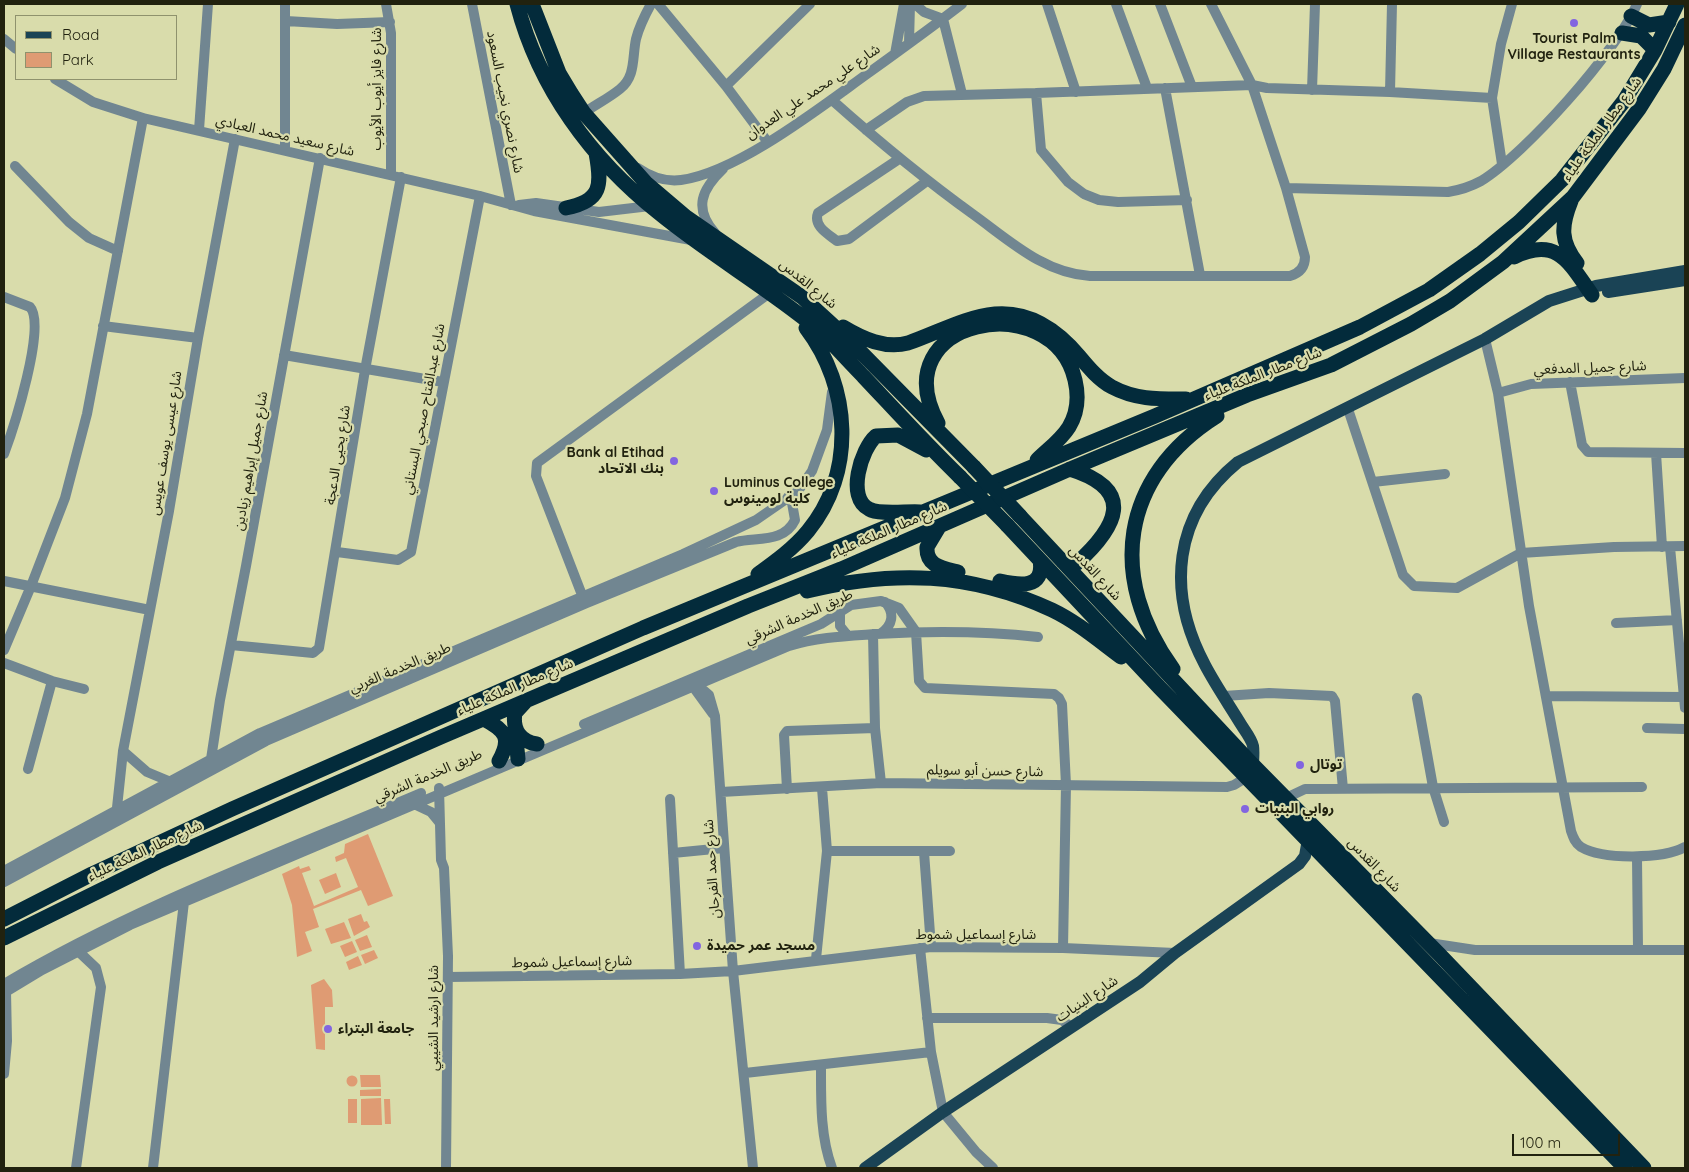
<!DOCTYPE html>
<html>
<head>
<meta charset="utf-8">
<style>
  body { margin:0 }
  #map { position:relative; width:1689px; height:1172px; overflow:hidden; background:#d9dcab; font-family:Quicksand,sans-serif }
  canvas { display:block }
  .frame { position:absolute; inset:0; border:5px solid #21220f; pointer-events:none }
  .legend { position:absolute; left:15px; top:15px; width:162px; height:65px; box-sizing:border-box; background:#d9dcab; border:1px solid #8f926d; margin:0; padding:6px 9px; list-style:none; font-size:15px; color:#21220f }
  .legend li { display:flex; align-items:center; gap:10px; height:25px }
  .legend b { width:25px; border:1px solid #8f926d }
  .scale { position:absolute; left:1512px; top:1134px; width:108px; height:22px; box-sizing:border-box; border:2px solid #21220f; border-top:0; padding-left:6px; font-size:15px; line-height:18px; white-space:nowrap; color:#21220f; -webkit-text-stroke:4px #d9dcab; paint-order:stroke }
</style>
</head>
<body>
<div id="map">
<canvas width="1689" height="1172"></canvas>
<div class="frame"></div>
<ul class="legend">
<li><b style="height:6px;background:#1a4355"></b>Road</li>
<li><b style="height:14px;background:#df9b73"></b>Park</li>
</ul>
<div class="scale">100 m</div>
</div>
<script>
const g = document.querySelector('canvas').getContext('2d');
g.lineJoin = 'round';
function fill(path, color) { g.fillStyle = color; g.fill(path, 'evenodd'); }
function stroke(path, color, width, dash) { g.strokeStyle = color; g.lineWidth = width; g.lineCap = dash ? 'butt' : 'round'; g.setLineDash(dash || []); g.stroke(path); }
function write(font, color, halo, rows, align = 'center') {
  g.font = font + ' Quicksand,"Noto Sans Arabic",sans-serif'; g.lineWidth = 4.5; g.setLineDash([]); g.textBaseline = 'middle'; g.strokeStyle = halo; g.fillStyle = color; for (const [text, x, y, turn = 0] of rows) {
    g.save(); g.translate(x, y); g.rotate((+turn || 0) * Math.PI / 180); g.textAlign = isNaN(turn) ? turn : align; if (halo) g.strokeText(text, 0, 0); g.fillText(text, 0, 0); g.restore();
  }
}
fill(new Path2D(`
  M368,834L393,896L368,906L361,890L313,909L319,927L305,932L312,951L297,957L292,905L282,874L299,866L300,869L309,866L311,870L302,873L314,906L358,887L346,858L336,862L335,857L344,853L345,844Z
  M336,873L341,887L325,894L319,880Z
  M361,914L364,922L367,921L370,927L354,936L348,919Z
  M344,922L351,938L331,944L325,929Z
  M367,935L372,947L360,951L355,940Z
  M352,941L357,952L345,957L340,946Z
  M374,950L378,958L365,964L361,955Z
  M358,956L362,965L349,970L346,962Z
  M324,979L332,990L333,1007H325V1050L316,1049L311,985Z
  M360,1075H380L381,1087H361Z
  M346.5 1081a5.5 5.5 0 1 1 11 0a5.5 5.5 0 1 1-11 0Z
  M381,1089V1096H360V1090Z
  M381,1098L382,1125H361V1099Z
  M348,1099H357V1123H348Z
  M384,1099H390L391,1124H385Z`), '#df9b73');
stroke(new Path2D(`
  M386,4L391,33V175
  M472,4L511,205
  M658,4L726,86L767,141
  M915,4L924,12L943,19L962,94
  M1047,4L1076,92
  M1116,4L1147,88
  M1160,4L1192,87
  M286,21L337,24L390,22
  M4,39L16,49
  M909,43L910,4
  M895,54L904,4
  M55,79L93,102L143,118L480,196L534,211L691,240
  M726,86L810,4
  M1165,88L1200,275
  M1312,90L1315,4
  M1390,92L1392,4
  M1036,93L1252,85L1267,88L1390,92L1492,98
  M832,100C878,141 924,179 974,215C1010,241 1044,273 1090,276H1290C1300,273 1305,267 1305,257L1286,188L1252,85L1211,4
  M584,113C595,105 609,98 620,89C636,76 632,58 636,39C639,27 645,15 651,4
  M199,130L208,4
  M866,130L907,102L924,96L1036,93L1041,150L1068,182L1084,194L1099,200L1118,202L1187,200
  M285,150V4
  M899,159L818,213C813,226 828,234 837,241L849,239L927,181
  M1502,164L1492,98L1501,44L1512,4
  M15,166L69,222L89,238L118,251
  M638,168C651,177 665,182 681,180C738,172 821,107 867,74C899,51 931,28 962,4
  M1286,188L1448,192C1460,190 1470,187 1481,181C1525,154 1617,51 1637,4
  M519,205L536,203L599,212L650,206
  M715,233C693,208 702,189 723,169
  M4,297L30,307C47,325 13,430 4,454
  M103,326L198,338
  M1485,339L1498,393L1529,606L1571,831C1573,837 1575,843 1581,847C1603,860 1663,859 1685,847
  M284,355L443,382
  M1570,382L1582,445L1588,452L1685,453
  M1498,393L1531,384L1685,378
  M1348,409L1403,575L1414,586L1457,588L1521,553L1614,547L1685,546
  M1656,453L1662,547
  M1373,482L1445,474
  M1670,547L1685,708
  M337,552L398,560L411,552L480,196
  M4,581L150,610
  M582,595L536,476L537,463L771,292
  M840,612V626L848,636
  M1616,623L1677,620
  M916,632L919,681L925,688L1054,694L1059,698L1062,704L1066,785L1063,948
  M873,634L875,728L881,783
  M880,634C893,626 895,613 885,602
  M231,645L313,653L319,648L365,370L401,177
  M4,650L31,586L65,498L87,414L143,118
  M4,663L52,681L84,689
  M689,681L713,714
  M694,682L709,695L715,716L733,971L753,1168
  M1224,696L1269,693L1332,696L1335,701L1343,789
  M1547,696L1684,697
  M1417,698L1433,787L1444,822
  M584,724L821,624L851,605L881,601L899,608L916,632
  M1647,728L1685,729
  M123,751L147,772L171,782
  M213,762L211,759L220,700L246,566L320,158
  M28,769L52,681
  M439,788L441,860L444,868L448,956L446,1168
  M822,788L827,851H950
  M787,789L784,735L787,731L875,728
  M721,792L881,783L1227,787L1234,785L1247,777
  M1286,798L1305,789L1642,787
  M670,799L680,974
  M414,804L431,812L440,823
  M116,817L123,751L169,511L198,338L235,139
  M924,852L931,947
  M673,853L724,848
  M1637,858L1638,949
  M4,871L260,733L683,554L756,520L798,491L812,471L827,430L832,392
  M4,882L266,741L587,603L736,542C757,537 784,543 795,520L792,503L788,497
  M1429,943L1475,950H1685
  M920,948L931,1052L943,1112L976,1152L993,1168
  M816,959L827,851
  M448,977L680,974L733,971L931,947L1063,948L1175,953
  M4,984C136,906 280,853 421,793
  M4,993L42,970L130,925L789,646C817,637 847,636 876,634C930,631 984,631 1038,637
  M927,1018H1047L1062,1020L1071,1027
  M821,1065C821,1099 820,1136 832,1168
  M745,1073L931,1052
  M4,1074L7,1041L6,991
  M76,1168L101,987L96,968L78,951
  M153,1168L184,902`), '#718691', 10);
stroke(new Path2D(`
  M1608,292L1685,280
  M1253,765C1253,759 1254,752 1253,746C1252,740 1246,732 1242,726C1230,706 1216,686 1205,665C1166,592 1173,515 1238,462L1485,339L1549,301L1596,286L1685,271
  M865,1168L943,1112L1140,982L1175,953L1299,864L1305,856L1308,839`), '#1a4355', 12);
stroke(new Path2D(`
  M517,4C539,88 591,159 659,213C709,254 765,286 815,327C832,342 847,360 863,376C895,410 926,444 960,477
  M532,4L559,73L571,93L584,113L646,183L686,217L802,297L848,339L974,467
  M1631,16L1649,25L1669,22
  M1622,33L1641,36L1655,50
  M1571,201C1561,226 1560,241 1577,263
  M566,208C602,201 602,185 596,153
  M1514,257C1557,236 1569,262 1592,295
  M843,327C863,339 885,349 908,343C937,333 965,317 995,314C1030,311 1058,331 1079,356C1089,368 1099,380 1112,387C1136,400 1160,399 1186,399
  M938,423C881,318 1053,286 1075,380C1079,397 1078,412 1069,427C1061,440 1047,450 1037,460
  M920,512C907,511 879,515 869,509C846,498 861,449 876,436L898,435L926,450
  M1020,516L1253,765L1440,955L1644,1168
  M1007,525L1159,687L1625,1168
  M939,527L927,547C926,566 942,568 958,572
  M1063,562L1076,564C1117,527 1137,490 1070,469
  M758,574C776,561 794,548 808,531C856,472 851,387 806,328
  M1000,581C1018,585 1045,590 1040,560
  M807,591C893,570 970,572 1052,610C1077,622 1098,640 1121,657
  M1173,669C1107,578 1120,477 1217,416
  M526,701L515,713C512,730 521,742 537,744
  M484,719C505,730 512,738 499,761
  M515,729L518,759
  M4,919L92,874L232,809L643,628L1155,416L1360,327L1429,290L1480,254L1519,222L1562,180L1624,101L1655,50L1677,4
  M4,938L158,862L441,737L748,606L841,569L1070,469L1247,395L1331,365L1411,324L1450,301L1503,262L1573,197L1639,109L1664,69L1685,25`), '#032b3b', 15);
stroke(new Path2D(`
  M974,467L1020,516
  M960,477L1007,525`), '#032b3b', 15);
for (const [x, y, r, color] of [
  [1574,23,5,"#8265e0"],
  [674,461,5,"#8265e0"],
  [714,491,5,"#8265e0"],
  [1300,765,5,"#8265e0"],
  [1245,809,5,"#8265e0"],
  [697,946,5,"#8265e0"],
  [328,1029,5,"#8265e0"]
]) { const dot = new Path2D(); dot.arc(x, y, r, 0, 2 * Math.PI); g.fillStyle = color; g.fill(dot); stroke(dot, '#d9dcab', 2); }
write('bold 14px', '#21220f', '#d9dcab', [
  ["Tourist Palm",1574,39,"center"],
  ["Village Restaurants",1574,55,"center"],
  ["Bank al Etihad",664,453,"right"],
  ["بنك الاتحاد",664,469,"right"],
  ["Luminus College",724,483],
  ["كلية لومينوس",724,499],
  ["توتال",1310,765],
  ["روابي البنيات",1255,809],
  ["مسجد عمر حميدة",707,946],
  ["جامعة البتراء",338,1029]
], 'left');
write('14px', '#21220f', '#d9dcab', [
  ["شارع فايز أيوب الأيوب",377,89,-90],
  ["شارع علي محمد علي العدوان",813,92,-34],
  ["شارع نصري نجيب السعود",505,102,79],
  ["شارع مطار الملكة علياء",1602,129,-54],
  ["شارع سعيد محمد العبادي",285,136,13],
  ["شارع القدس",808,284,39],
  ["شارع جميل المدفعي",1590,368,-2],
  ["شارع مطار الملكة علياء",1263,374,-21],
  ["شارع عبدالفتاح صبحي البستاني",424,409,-79],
  ["شارع عيسى يوسف عويس",166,443,-81],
  ["شارع يحيى الدعجة",338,455,-81],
  ["شارع جميل إبراهيم زيادين",251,461,-80],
  ["شارع مطار الملكة علياء",889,530,-23],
  ["شارع القدس",1095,573,47],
  ["طريق الخدمة الشرقي",799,617,-24],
  ["طريق الخدمة الغربي",400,668,-23],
  ["شارع مطار الملكة علياء",515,687,-23],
  ["شارع حسن أبو سويلم",985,771,1],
  ["طريق الخدمة الشرقي",428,776,-23],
  ["شارع مطار الملكة علياء",145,851,-25],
  ["شارع القدس",1374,865,46],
  ["شارع حمد الفرحان",712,869,-94],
  ["شارع إسماعيل شموط",976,935],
  ["شارع إسماعيل شموط",572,962,-1],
  ["شارع البنيات",1087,999,-34],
  ["شارع ارشيد الشيبي",434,1018,-90]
]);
</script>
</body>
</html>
